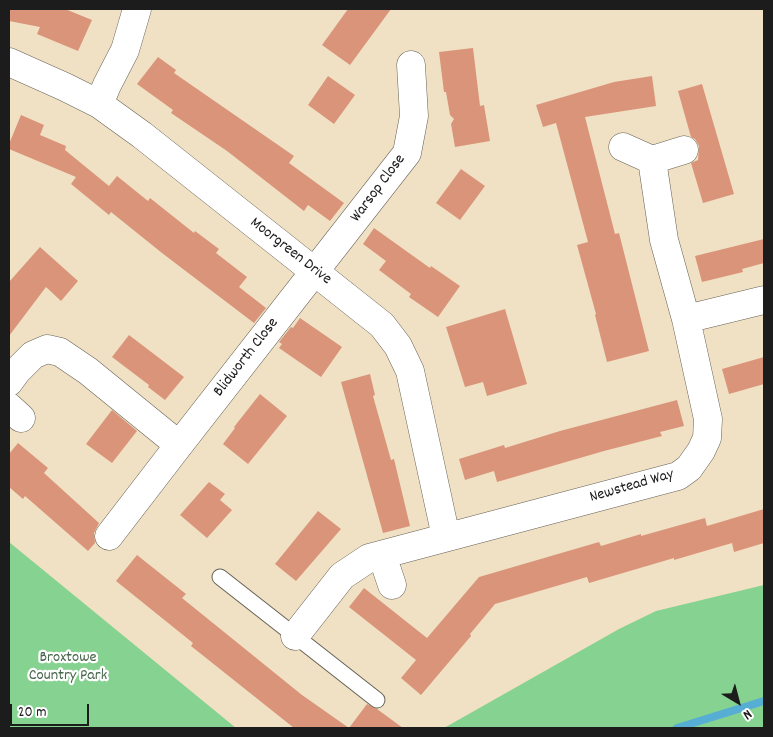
<!DOCTYPE html>
<html>
<head>
<meta charset="utf-8">
<style>
  body { margin:0 }
  #map { position:relative; width:773px; height:737px; overflow:hidden; background:#f0e1c4; font-family:Dekko,sans-serif }
  canvas { display:block }
  .frame { position:absolute; inset:0; border:10px solid #1c1c1c; pointer-events:none }
  .north { position:absolute; left:713px; top:677px; width:50px; height:50px; -webkit-text-stroke:4px #fff; paint-order:stroke; rotate:143deg; font-size:14px; font-weight:700; line-height:20px; text-align:center; color:#1c1c1c }
  .north::after { content:''; display:block; margin:auto; width:18px; height:22px; background:#1c1c1c; clip-path:polygon(50% 0,100% 100%,50% 72%,0 100%) }
  .scale { position:absolute; left:10px; top:704px; width:79px; height:22px; box-sizing:border-box; border:2px solid #1c1c1c; border-top:0; padding-left:6px; font-size:15px; line-height:18px; white-space:nowrap; color:#1c1c1c; -webkit-text-stroke:4px #fff; paint-order:stroke }
</style>
</head>
<body>
<div id="map">
<canvas width="773" height="737"></canvas>
<div class="frame"></div>
<div class="north">N</div>
<div class="scale">20 m</div>
</div>
<script>
const g = document.querySelector('canvas').getContext('2d');
g.lineJoin = 'round';
function fill(path, color) { g.fillStyle = color; g.fill(path, 'evenodd'); }
function stroke(path, color, width, dash) { g.strokeStyle = color; g.lineWidth = width; g.lineCap = dash ? 'butt' : 'round'; g.setLineDash(dash || []); g.stroke(path); }
function write(font, color, halo, rows, align = 'center') {
  g.font = font + ' Dekko,sans-serif'; g.lineWidth = 4.5; g.setLineDash([]); g.textBaseline = 'middle'; g.strokeStyle = halo; g.fillStyle = color; for (const [text, x, y, turn = 0] of rows) {
    g.save(); g.translate(x, y); g.rotate((+turn || 0) * Math.PI / 180); g.textAlign = isNaN(turn) ? turn : align; if (halo) g.strokeText(text, 0, 0); g.fillText(text, 0, 0); g.restore();
  }
}
fill(new Path2D(`
  M9,542L236,728H9Z
  M764,585V728H444L619,629L656,611Z`), '#86d290');
stroke(new Path2D(`
  M677,728L764,701`), '#57aed4', 8);
fill(new Path2D(`
  M9,9H65L92,20L78,51L37,34L40,27L9,21Z
  M348,9H391L350,65L322,45Z
  M473,48L480,106L484,105L490,141L455,147L451,124L454,119L450,115L446,92H444L439,52Z
  M158,57L176,70L174,73L294,156L289,163L344,203L330,221L308,205L304,211L227,151L171,113L173,110L137,84Z
  M328,76L355,95L334,124L308,105Z
  M652,76L656,106L585,117L615,234L619,233L649,351L607,362L595,315L596,314L577,245L588,242L556,123L543,127L536,105L614,82Z
  M702,84L734,194L703,203L691,163L698,160L699,146L695,139L691,137L678,91Z
  M21,115L44,125L40,135L66,146L65,150L109,186L117,176L148,201L150,198L194,233L195,231L219,249L216,253L247,277L239,287L266,308L254,323L162,253L111,212L109,215L71,184L76,177L9,149V144Z
  M461,169L485,186L460,220L436,203Z
  M374,228L430,268L431,266L460,286L438,317L409,297L411,294L379,270L386,261L363,244Z
  M764,239V263L742,269L743,272L702,282L695,256Z
  M40,247L78,281L61,301L46,287L9,336V282Z
  M505,309L527,384L487,396L483,382L465,387L446,327Z
  M300,318L342,347L321,377L279,348L282,344L279,342L291,327L293,328Z
  M129,335L184,377L165,400L148,387L149,385L112,357Z
  M764,357V384L729,394L722,369Z
  M370,374L375,395L373,396L391,460L394,459L410,526L383,533L341,382Z
  M260,394L287,416L248,464L223,444L235,428L234,427Z
  M677,400L684,426L660,432L662,436L604,451L497,482L494,471L465,480L459,459L504,445L505,448L560,431Z
  M112,410L137,431L112,463L86,444Z
  M18,443L48,468L44,473L99,523L94,533L95,543L88,551L25,496L23,499L9,487V454Z
  M209,482L225,494L220,500L232,510L207,538L180,515Z
  M764,509V543L734,552L732,543L674,560V558L589,583L587,577L495,604L470,634L471,636L421,695L401,678L416,660L349,607L364,588L427,638L479,577L599,542L601,546L641,534V536L705,518L707,526Z
  M318,511L341,529L296,581L275,564Z
  M137,555L186,594L182,598L302,695L349,728H294L191,646L193,643L116,581Z
  M367,704L377,709L403,728H349Z`), '#da947a');
const service = new Path2D(`
  M220,577L377,700`);
const minor = new Path2D(`
  M9,62L65,87L99,104L142,135L382,325L398,346L410,371L446,537
  M99,104L107,85L125,50L137,9
  M623,147L652,160L684,150
  M686,319L764,300
  M9,382L17,371L33,355L47,349L60,352L88,371L179,445
  M9,407L21,418
  M109,536L179,445L407,153L414,116L411,65
  M382,555L392,585
  M295,636L342,576L369,558L678,476L689,468L701,451L707,438L708,419L686,319L664,240L652,160`);
stroke(service, '#666157', 17);
stroke(minor, '#666157', 29);
stroke(service, '#fff', 15);
stroke(minor, '#fff', 28);
write('16px', '#1c1c1c', '#fff', [
  ["Warsop Close",379,189,-53],
  ["Moorgreen Drive",290,252,38],
  ["Blidworth Close",247,358,-52],
  ["Newstead Way",632,487,-16]
]);
write('16px', '#46654a', '#fff', [
  ["Broxtowe",68,659],
  ["Country Park",68,677]
]);
</script>
</body>
</html>
